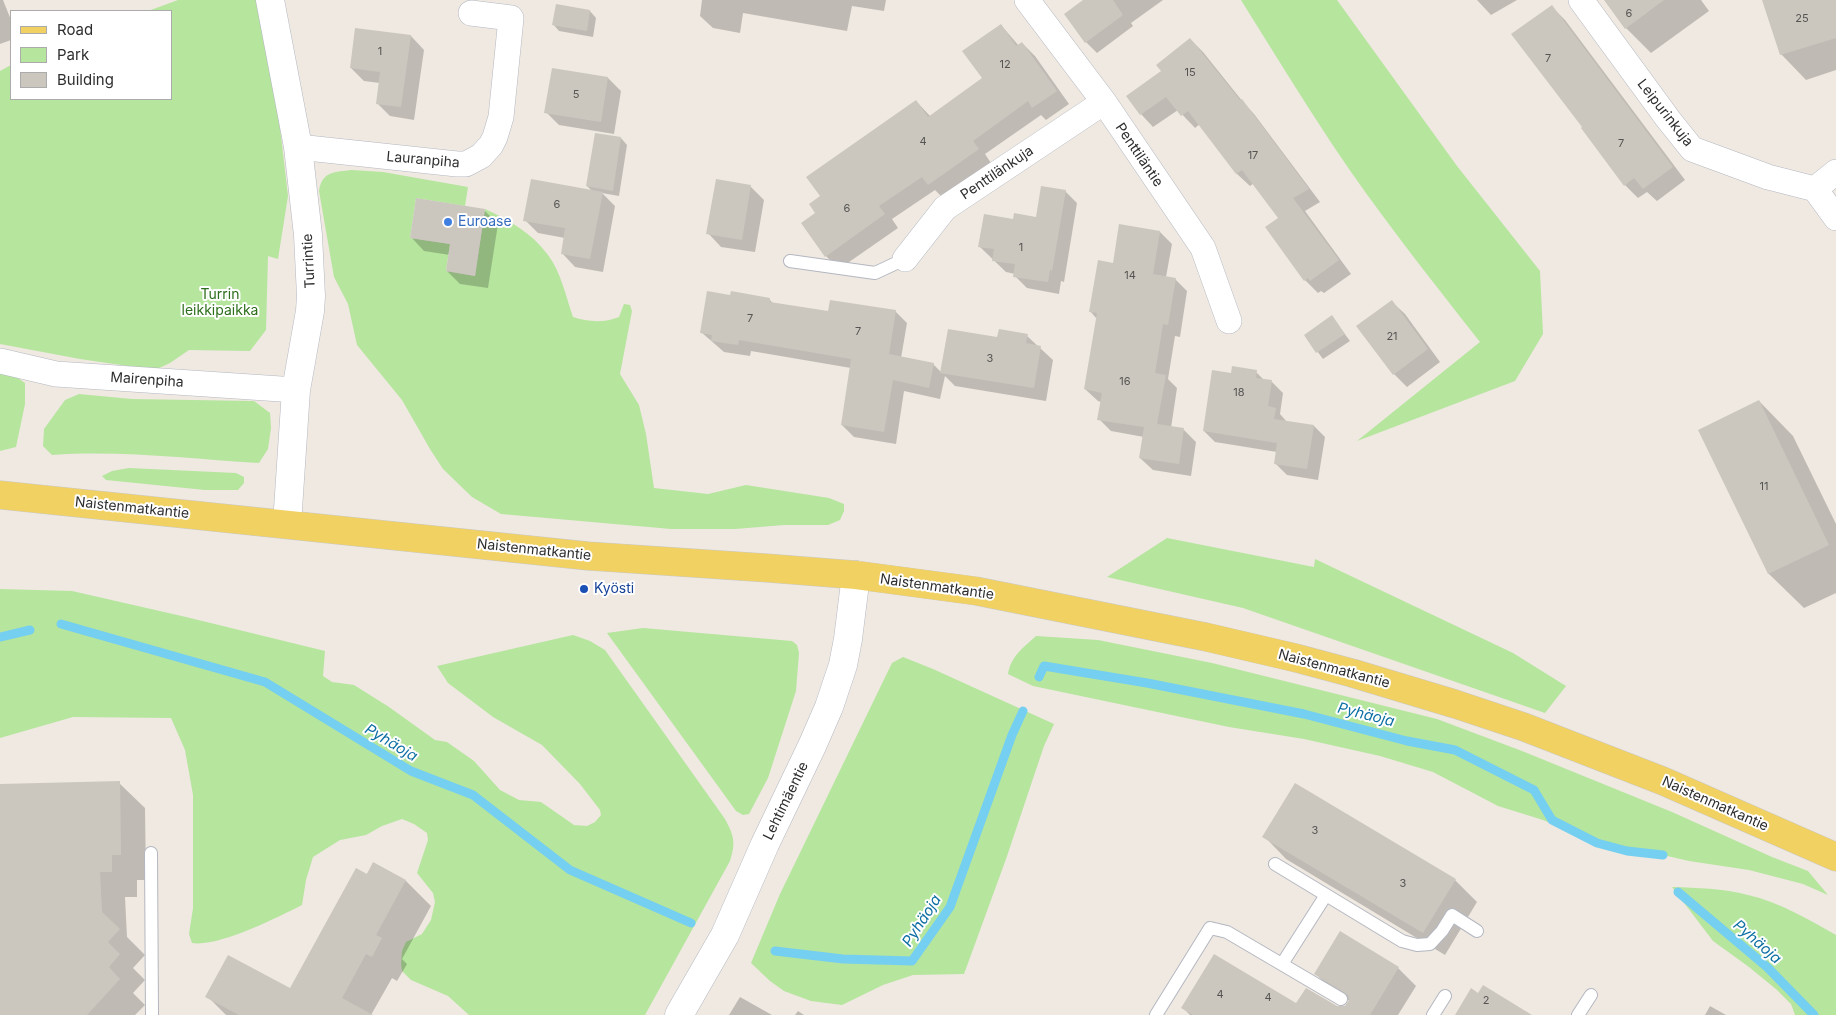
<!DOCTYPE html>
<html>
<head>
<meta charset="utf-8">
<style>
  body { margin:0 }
  #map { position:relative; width:1836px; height:1015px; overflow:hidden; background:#efe9e1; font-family:Inter,sans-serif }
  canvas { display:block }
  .legend { position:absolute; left:10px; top:10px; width:162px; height:90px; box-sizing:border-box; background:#fff; border:1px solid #ababab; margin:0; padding:6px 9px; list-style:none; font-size:15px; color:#2e2e2e }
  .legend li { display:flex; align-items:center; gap:10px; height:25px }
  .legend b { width:25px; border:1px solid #ababab }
</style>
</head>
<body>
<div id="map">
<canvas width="1836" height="1015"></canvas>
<ul class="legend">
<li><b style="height:6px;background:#f2d163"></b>Road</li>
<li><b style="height:14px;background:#b6e59e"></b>Park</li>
<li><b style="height:14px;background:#cbc7bf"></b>Building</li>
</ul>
</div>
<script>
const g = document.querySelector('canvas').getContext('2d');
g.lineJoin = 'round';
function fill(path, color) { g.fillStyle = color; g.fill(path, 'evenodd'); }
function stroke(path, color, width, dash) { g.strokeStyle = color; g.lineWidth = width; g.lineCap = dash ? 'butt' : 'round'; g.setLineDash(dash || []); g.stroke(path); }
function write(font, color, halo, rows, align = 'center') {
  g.font = font + ' Inter,sans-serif'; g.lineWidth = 4; g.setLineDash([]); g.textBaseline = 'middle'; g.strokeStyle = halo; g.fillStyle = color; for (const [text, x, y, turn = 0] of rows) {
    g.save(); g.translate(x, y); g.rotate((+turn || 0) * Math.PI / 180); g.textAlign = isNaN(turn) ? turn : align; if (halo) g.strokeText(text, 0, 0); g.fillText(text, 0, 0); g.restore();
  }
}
fill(new Path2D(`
  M178,0H256L274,76L288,196L278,259L268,256L266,330L250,351L189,350L170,363L155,370L80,359L0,344V71L11,65V99H171V11H148Z
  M1241,0H1337L1457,166L1540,271L1543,334L1515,381L1357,441L1480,342C1429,277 1378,213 1332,144C1301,97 1271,48 1241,0Z
  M352,170L383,172L468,187L465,206L416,198L410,238L450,244L446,271L475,276L485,209C509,220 532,233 548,255C561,272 566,297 573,317C587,322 605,323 619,317L624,304L630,305L632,311L620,374L639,405L646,434L654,488L708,494L746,485L829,498L844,504V511L840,520L828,525H784L735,529H671L501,514L472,497L443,469L430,449L402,400L357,345L348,304L334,277L319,191C322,171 335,172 352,170Z
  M0,372L12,374L25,383V404L16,447L0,451Z
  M79,394L132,399L254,401L270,413L271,428L268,449L259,463C190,459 122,450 52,455L43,446L44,429L65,400Z
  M129,468L236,473L244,477V483L238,490H205L106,480L102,476L112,471Z
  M1167,538L1314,567L1315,559L1513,653L1566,686L1545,713L1243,608L1107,577Z
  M0,589L72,591L186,617L325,651L323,676L332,682L354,685L389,707L435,740L447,742L474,761L500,790L519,800L541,802L574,825L587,826L595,822L601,815L600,810L580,784L542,745L493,717L448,683L437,666L573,635L590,641L605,650L725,819C734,836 736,842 730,861L645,1015H469L448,996L411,980L402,971L401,964L402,951L406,942L422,934L431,920L435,902L433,893L417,873L428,840L427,833L414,824L402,819L382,826L366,835L340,840L313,857L306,880L302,905C276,918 219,947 192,943L189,934L193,908V795L185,750L171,718L73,717L0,738Z
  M643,628L792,641L797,645L799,653L796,691L768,778L749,814L743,815L736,811L607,633Z
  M1036,636L1098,640L1212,663L1437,719L1522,751L1672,812L1772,857L1808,871L1828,895L1803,884L1749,870L1689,861L1663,855L1627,851L1597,843L1543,820L1498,806L1433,772L1380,756L1304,739L1229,727L1033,686L1008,674C1011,656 1023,648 1036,636Z
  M903,657L933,669L1054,724L1044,746L1006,859L964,974L913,975L883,985L842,1005L811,1001L784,991L770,981L751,963L780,894L892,663Z
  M1672,887C1697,888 1723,888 1748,895C1779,902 1808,919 1836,935V1015H1795L1791,1004L1777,990L1749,967L1713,941Z`), '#b6e59e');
fill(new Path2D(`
  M0,0H3L11,20V40L0,44Z
  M702,0H886L884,11L852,6L847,31L743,13L740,33L713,28L700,16Z
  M1085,0H1163L1131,23L1133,26L1097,53L1086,42L1066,14Z
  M1477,0H1517L1491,15Z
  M1605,0H1701L1709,11L1651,53L1626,28Z
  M1764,0H1836V70L1806,80L1781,54Z
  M557,5L590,11L596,18L593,37L559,31L553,24Z
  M1552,7L1565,20L1685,180L1657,201L1647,192L1638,198L1625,185Z
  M1001,25L1019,46L1022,43L1035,56L1069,104L1046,120L1041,115L985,154L991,163L942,197L935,190L892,219L898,228L839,269L826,256L817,213L822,197L916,101L930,116L984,78Z
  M411,36L424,50L414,120L390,116L377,103L380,83L364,81L351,68Z
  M1190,39L1203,52L1243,102L1254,114L1320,202L1305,211L1351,274L1324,293L1321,291L1318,293L1305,280L1267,228L1280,218L1254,183L1250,186L1237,174L1200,124L1195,128L1178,110L1153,127L1141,114L1162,71Z
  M553,69L608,78L621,91L614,134L559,125L546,112Z
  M621,138L627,145L619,196L602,193L615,206L603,272L575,267L562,253L565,238L538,233L525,220L593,192L587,186Z
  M717,180L751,187L764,200L755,252L721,247L708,233Z
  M1065,191L1077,203L1064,282L1061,281L1059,294L1027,288L1015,276V274L1006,272L980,247L1014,220L1037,218Z
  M485,211L498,224L488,288L460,284L447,271L450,255L424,251L411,237Z
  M1160,232L1172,244L1166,277L1175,279L1187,291L1180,337L1175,336L1168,379L1177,388L1171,428L1184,430L1196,442L1191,476L1153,470L1140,458L1144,437L1111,431L1099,419L1101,402L1098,401L1085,389L1097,319L1090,311L1114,264Z
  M732,296L769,299L774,304L829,312L895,311L907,323L901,358L933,364L942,373L998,339L1027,336L1053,360L1046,401L955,386L945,376L940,399L904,391L896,444L854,437L842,425L851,368L751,351L750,356L724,352L701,332Z
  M1391,301L1405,314L1440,362L1407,387L1394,374Z
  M1332,317L1350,341L1323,359L1305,335Z
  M1256,372L1265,381L1272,382L1283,393L1280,414L1287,422L1314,426L1325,437L1318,480L1287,475L1275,463L1277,452L1215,442L1204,431L1232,375Z
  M1759,401L1793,436L1836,524V593L1804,608L1769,574L1700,430Z
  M119,783L145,808L146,880H137V897H125L127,937L145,955L133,968L145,980L133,993L145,1005L135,1015H0V786Z
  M1264,836L1455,880L1477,902L1445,955L1286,859Z
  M374,863L406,881L431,906L402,959L407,964L397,981L392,978L371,1015H226L207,996L291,990Z
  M1340,933L1398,968L1416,986L1398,1015H1190L1183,1008L1297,1005L1345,1008L1350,1001L1333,991L1316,974Z
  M740,997L772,1015H729Z
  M1710,1006L1726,1015H1705Z
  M798,1011L804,1015H795Z`), '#0003');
stroke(new Path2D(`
  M61,624L265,682L411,771L473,795L570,870L691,923
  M0,637L30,630
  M1039,677L1044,666L1147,683L1304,714L1407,741L1455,750L1534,790L1552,820L1597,843L1627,851L1663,855
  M1678,892L1767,967L1814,1015
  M775,951L843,959L912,961L950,907L1012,735L1023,711`), '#75cff0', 9);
fill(new Path2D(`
  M1083,0H1113L1123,15L1085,43L1064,14Z
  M1604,0H1664L1625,29Z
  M1762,0H1836V38L1780,55Z
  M556,4L590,10L587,31L552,25Z
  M1552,5L1673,167L1643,189L1634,178L1624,186L1581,128L1582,127L1511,34Z
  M1001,24L1016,46L1022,42L1057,91L1032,108L1028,101L973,141L979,149L928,185L922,177L879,206L885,214L825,257L801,223L815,213L809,204L820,196L806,177L916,100L928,117L982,78L962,51Z
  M355,28L411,35L401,107L376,104L380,72L350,68Z
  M1190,38L1240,100L1242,99L1309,189L1293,198L1339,260L1310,281L1308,278L1304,281L1265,227L1278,218L1242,170L1236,174L1188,111L1181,116L1166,97L1140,115L1126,96L1161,71L1156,65Z
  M552,68L608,77L601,122L544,113Z
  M595,133L621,137L613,191L586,186Z
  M531,179L603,192L590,259L561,254L565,228L523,221Z
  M716,179L751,185L742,240L706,234Z
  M1041,186L1066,190L1052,271L1050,270L1048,282L1013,277L1015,264L992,261L994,249L978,247L984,214L1013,219L1014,213L1036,217Z
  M416,198L485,209L475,276L446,271L450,244L410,238Z
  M1119,224L1160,231L1153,274L1176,278L1168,325L1163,324L1155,373L1166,375L1157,424L1184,428L1179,464L1139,458L1144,427L1097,420L1102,393L1084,389L1097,313L1089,312L1098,260L1113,263Z
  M707,291L730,295L731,291L770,298V302L828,311L830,300L896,310L889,354L934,363L929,388L893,380L884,432L841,425L851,359L739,340L738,345L711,341L712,335L700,333Z
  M1392,300L1428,349L1393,375L1356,326Z
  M1332,315L1345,334L1316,353L1304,335Z
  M948,329L997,337L999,329L1028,334L1026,343L1041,346L1034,388L940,373Z
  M1232,366L1257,370L1256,378L1272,380L1268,406L1276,408L1274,419L1314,425L1307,469L1274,464L1277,443L1203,431L1212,370L1231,373Z
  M1759,400L1829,545L1768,574L1698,430Z
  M120,781L121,855H112V872H100L102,912L120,929L108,942L120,954L109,967L120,979L87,1015H0V784Z
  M1295,783L1456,879L1423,933L1262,837Z
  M373,862L406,880L376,935L382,938L372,957L366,954L342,998L373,1015H239L205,997L228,955L290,988L356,868L367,874Z
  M1340,931L1399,967L1370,1015H1193L1181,1008L1214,954L1296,1003L1306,988L1337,1006H1345L1349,1000L1348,995L1314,974Z
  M1483,985L1532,1015H1455L1471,988L1478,993Z`), '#cbc7bf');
const lane = new Path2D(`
  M790,261L875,273L905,259
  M151,853L152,1015
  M1275,864L1402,941L1417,945L1430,944L1442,931L1452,915L1477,931
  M1282,964L1326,895
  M1156,1015L1210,928L1227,932L1341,999
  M1433,1015L1445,996
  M1578,1015L1591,995`);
const street = new Path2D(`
  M1027,0L1104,102L1203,248L1229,321
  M1581,0L1668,119L1692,149L1768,177L1815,189L1836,172
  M298,147L457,164H466L481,156L491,145L495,137L501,117L511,18L471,13
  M1815,189L1836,218
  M905,259L945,208L1104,102
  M0,361L56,374L296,390`);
const secondary = new Path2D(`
  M270,0L298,147L308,235L311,296L310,311L296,390L287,524
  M679,1015L725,935L765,844L812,746L829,707L843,665L848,639L856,575`);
const primary = new Path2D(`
  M0,495L588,556L767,568L856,575L976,591L1206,637L1296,658L1352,673L1455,704L1524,727L1663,781L1836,857`);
stroke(lane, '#b4b7c1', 14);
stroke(street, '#b4b7c1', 26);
stroke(secondary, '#b4b7c1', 29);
stroke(primary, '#c9c9c9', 29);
stroke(lane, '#fff', 12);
stroke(street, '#fff', 25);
stroke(secondary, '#fff', 28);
stroke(primary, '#f2d163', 28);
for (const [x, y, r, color] of [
  [448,222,5,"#3f7fe0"],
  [584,589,5,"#1a4fb4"]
]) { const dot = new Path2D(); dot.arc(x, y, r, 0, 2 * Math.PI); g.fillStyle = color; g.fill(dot); stroke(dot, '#fff', 2); }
write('11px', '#555452', null, [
  ["6",1629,14],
  ["25",1802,19],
  ["1",380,52],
  ["7",1548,59],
  ["12",1005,65],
  ["15",1190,73],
  ["5",576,95],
  ["4",923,142],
  ["7",1621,144],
  ["17",1253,156],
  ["6",557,205],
  ["6",847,209],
  ["1",1021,248],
  ["14",1130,276],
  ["7",750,319],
  ["7",858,332],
  ["21",1392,337],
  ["3",990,359],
  ["16",1125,382],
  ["18",1239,393],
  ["11",1764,487],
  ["3",1315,831],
  ["3",1403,884],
  ["4",1220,995],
  ["4",1268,998],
  ["2",1486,1001]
]);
write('14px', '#2e2e2e', '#fff', [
  ["Leipurinkuja",1665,113,52],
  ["Penttiläntie",1139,155,56],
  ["Lauranpiha",423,160,5],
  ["Penttilänkuja",997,173,-34],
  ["Turrintie",309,261,-93],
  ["Mairenpiha",147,380,4],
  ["Naistenmatkantie",132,508,6],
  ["Naistenmatkantie",534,550,6],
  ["Naistenmatkantie",937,587,8],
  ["Naistenmatkantie",1334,669,15],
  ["Lehtimäentie",786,801,-64],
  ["Naistenmatkantie",1715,804,24]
]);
write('14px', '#366cbe', '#fff', [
  ["Euroase",458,222]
], 'left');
write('14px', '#2c6e1b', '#fff', [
  ["Turrin",220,295],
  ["leikkipaikka",220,311]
]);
write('14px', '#164399', '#fff', [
  ["Kyösti",594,589]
], 'left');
write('italic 15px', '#0d6fa3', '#fff', [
  ["Pyhäoja",1366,715,14],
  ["Pyhäoja",391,743,31],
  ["Pyhäoja",922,921,-57],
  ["Pyhäoja",1757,942,41]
]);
</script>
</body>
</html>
